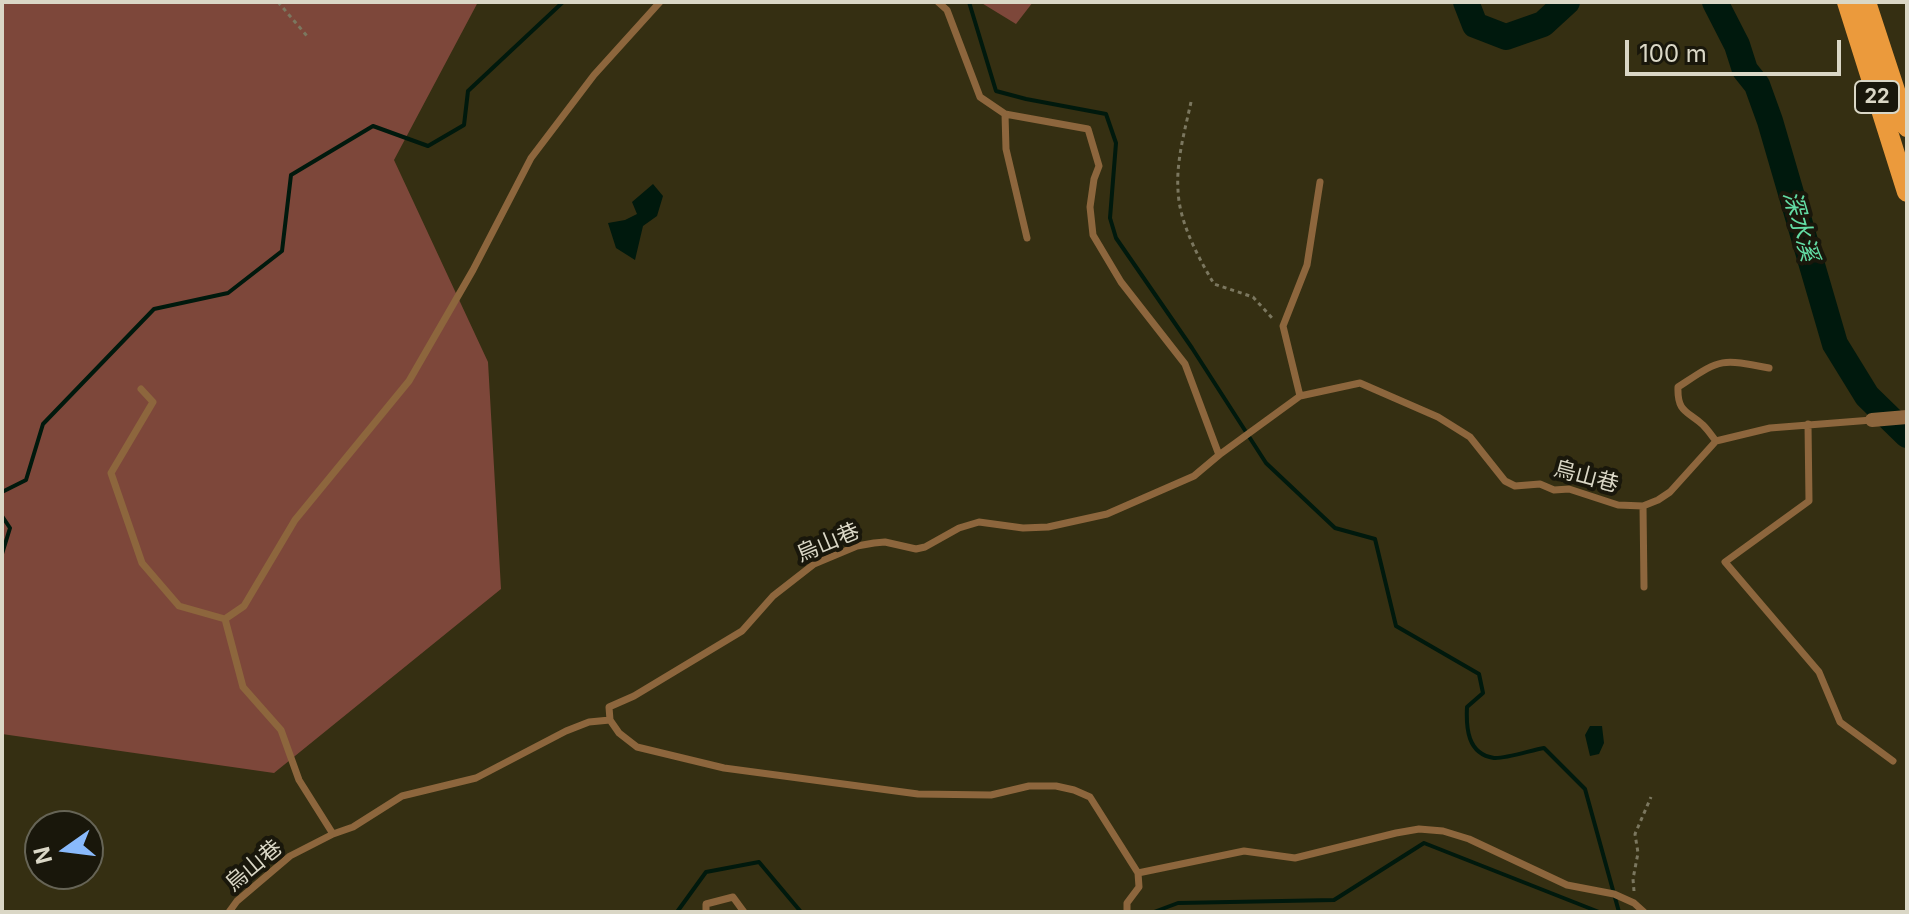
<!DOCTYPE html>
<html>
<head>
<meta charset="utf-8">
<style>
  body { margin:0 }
  #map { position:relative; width:1909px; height:914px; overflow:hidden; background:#352f12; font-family:Inter,sans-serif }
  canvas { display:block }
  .frame { position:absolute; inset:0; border:4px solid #dad7c6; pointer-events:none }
  .north { position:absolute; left:24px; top:810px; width:80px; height:80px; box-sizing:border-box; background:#19170b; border:2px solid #666456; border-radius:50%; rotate:256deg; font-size:22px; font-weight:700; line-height:32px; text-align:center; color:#dad7c6 }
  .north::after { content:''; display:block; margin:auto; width:28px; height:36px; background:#89bafc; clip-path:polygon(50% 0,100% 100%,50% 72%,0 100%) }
  .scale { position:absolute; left:1625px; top:40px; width:216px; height:36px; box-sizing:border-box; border:4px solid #dad7c6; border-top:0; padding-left:10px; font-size:24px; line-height:28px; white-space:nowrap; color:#dad7c6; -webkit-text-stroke:6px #19170b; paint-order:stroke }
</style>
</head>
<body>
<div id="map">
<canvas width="1909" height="914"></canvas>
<div class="frame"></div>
<div class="north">N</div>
<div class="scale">100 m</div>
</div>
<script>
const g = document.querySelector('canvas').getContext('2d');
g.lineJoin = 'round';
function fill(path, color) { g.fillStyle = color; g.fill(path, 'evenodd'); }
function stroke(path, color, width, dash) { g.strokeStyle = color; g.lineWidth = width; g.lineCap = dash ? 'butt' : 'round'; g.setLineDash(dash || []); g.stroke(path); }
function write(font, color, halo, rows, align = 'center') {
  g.font = font + ' Inter,"Noto Sans TC",sans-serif'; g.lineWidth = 8; g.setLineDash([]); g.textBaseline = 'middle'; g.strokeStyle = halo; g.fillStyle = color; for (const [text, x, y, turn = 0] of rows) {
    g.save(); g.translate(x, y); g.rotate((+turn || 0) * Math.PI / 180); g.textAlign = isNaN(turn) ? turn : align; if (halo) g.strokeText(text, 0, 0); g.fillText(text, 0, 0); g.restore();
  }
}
fill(new Path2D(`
  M2,2H478L394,160L488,362L501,589L274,773L2,734Z
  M980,2H1033L1016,24Z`), '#7d473a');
fill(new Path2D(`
  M653,184L663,196L657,216L643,226L635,260L616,248L608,223L625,220L637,214L632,202Z
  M1590,726H1602L1604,743L1599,754L1590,756L1585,735Z`), '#00190d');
stroke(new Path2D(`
  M969,2L996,91L1026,99L1106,114L1116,143L1110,218L1116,238L1192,348L1266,463L1335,528L1375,539L1396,626L1479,674L1483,693L1467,707C1466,727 1467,754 1494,758C1505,759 1532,750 1544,748L1585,789L1619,912
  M2,492L26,480L43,424L154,309L228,293L282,251L291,175L373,126L428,146L464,125L468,91L563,2
  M2,516L10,528L2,554
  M677,912L706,872L759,862L801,912
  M1154,912L1178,903L1334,900L1424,843L1599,912`), '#00190d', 4);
stroke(new Path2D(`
  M1466,2L1475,25L1506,37L1543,24L1567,2
  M1715,2L1737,45L1745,70L1757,85L1770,121L1835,344L1867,396L1907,435`), '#00190d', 26);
stroke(new Path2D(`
  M278,2L307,36
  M1191,102C1185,130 1176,161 1178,190C1179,222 1198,257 1214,284L1253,297L1273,319
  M1634,891L1633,879L1638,853L1635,834L1651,797`), '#7b775f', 3, [4, 4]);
stroke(new Path2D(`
  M938,2L947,10L980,97L1005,114L1088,129L1099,166L1094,179L1090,207L1093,235L1121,282L1185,364L1219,455
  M1005,114L1006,149L1027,238
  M141,389L153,402L111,473L142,563L179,606L225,619L243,687L281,730L299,780L333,834
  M1300,396L1283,326L1307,265L1320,182
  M1808,424L1809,501L1725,562L1819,672L1840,722L1893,761
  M1716,441C1712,436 1708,430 1703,425C1688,411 1677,413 1678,387C1721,359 1718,358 1769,368
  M1643,506L1644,587
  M225,619L244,606L295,520L409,381L473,270L531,158L594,75L660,2
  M1138,873L1090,797L1074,790L1056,786H1029L991,795L918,794L724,768L637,747L619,733L610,720L609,707L634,696L742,631L773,596L814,564L857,546L874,543L885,542L916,549L925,547L959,528L979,522L1023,528L1048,527L1107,514L1194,476L1219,455L1300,396L1360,383L1438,417L1470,437L1505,481L1515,486L1540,484L1554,490L1569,489L1618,505L1643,506L1658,500L1670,492L1716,441L1770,428L1872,420
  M229,912L237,901L290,856L333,834L353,827L402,796L476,778L566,731L589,722L610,720
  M706,912V904L733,897L744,912
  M1127,912V903L1139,887L1138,873L1244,851L1295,858L1396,833L1419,829L1443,831L1469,839L1567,885L1614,894L1634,903L1644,912`), '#8d663d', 7);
stroke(new Path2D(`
  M1872,420L1907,417`), '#8d663d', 14);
stroke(new Path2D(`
  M1847,2L1907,192
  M1866,2L1907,127`), '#eb9a3c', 20);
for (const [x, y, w] of [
  [1877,97,44]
]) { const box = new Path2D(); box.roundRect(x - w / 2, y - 16, w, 32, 6); g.fillStyle = '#19170b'; g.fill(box); stroke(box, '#dad7c6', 2); }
write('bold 20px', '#dad7c6', null, [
  ["22",1877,97]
]);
write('22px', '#dad7c6', '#19170b', [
  ["烏山巷",1586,477,15],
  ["烏山巷",828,543,-23],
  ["烏山巷",254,866,-40]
]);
write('italic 24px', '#63dda5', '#19170b', [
  ["深水溪",1800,226,74]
]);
</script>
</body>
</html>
